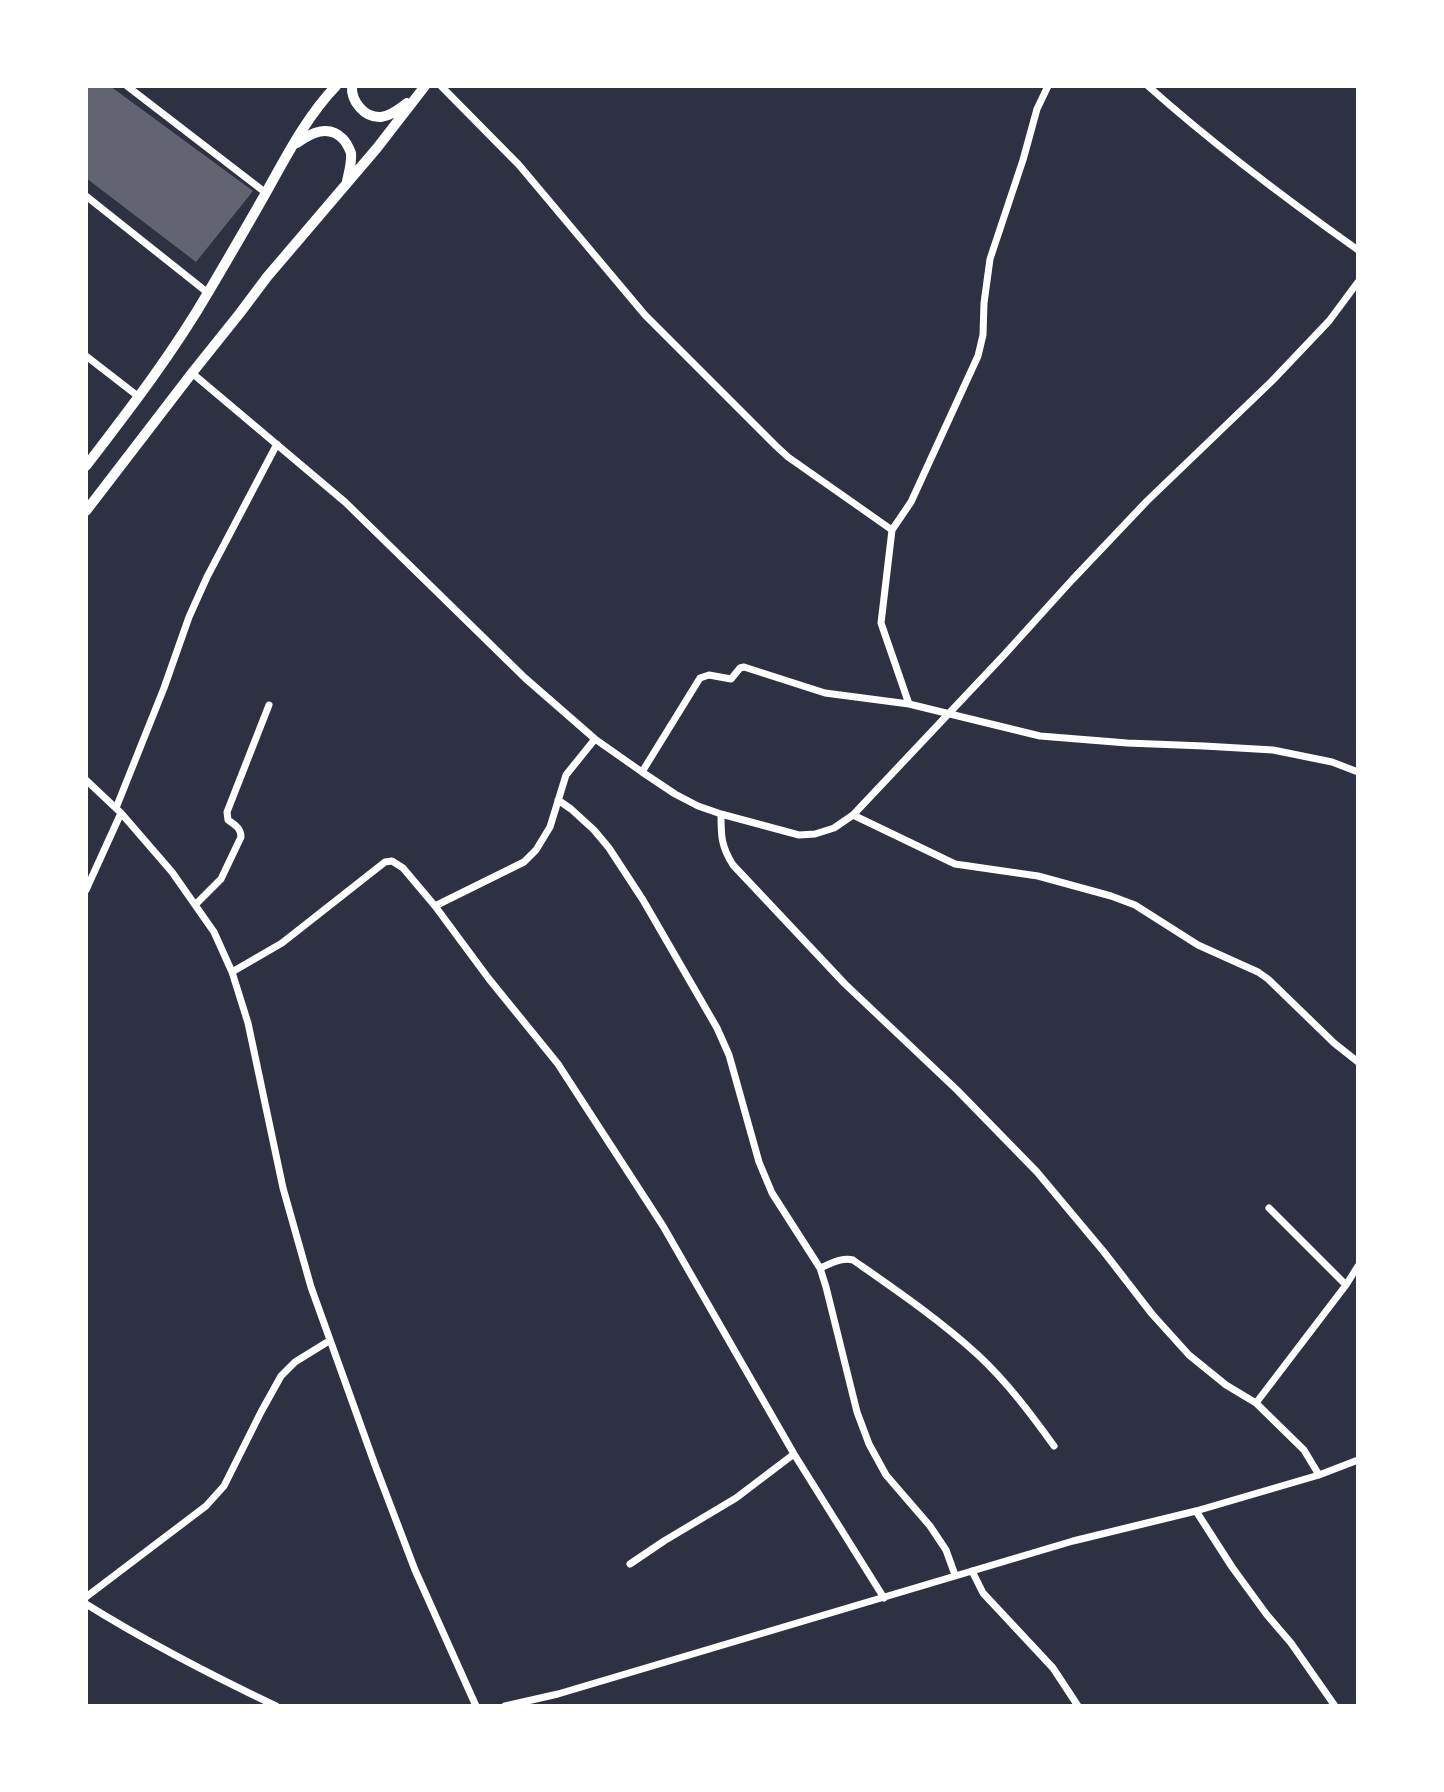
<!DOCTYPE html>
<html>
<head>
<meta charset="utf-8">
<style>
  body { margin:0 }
  #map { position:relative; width:1444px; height:1792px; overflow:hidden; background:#2d3142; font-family:"Work Sans",sans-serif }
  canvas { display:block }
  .frame { position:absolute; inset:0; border:88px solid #fff; pointer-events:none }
</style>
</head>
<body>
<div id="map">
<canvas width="1444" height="1792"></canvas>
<div class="frame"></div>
</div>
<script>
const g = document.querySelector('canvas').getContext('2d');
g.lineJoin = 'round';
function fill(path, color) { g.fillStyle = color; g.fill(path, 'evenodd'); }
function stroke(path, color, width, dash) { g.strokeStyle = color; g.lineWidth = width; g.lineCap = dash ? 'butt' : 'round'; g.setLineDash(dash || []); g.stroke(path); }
fill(new Path2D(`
  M86,86H110L253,191L196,262L86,178Z`), '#626471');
stroke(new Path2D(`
  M127,86L266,193
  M441,86L519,165L645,315L776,446L788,457L892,530
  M1148,86C1214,145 1286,199 1358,250
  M86,196L208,293
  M86,356L139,397
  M192,373L345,502L525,678L595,739L642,772L675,794L698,806L721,814L799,835L815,834L834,828L853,815L1004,655L1072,580L1147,501L1272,381L1329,321L1358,282
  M909,704L881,623L892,530L911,502L978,356L983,335L984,303L990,259L1023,160L1037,109L1048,86
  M642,772L700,678L709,675L731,679L740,668L744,667L825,693L909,704L1040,736L1127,743L1204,746L1273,750L1332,762L1358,772
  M86,780L121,813L172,872L214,932L232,972L248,1023L283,1188L311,1287L375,1465L415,1570L476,1706
  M558,800L571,809L594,830L609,848L643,900L717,1028L729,1055L759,1162L772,1193L820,1268L826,1287L857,1412L869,1444L886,1475L930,1526L946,1550L955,1575
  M116,808L164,688L189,617L207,577L277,444
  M721,814C721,836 721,846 733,865L845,984L957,1090L1037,1172L1104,1252L1152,1314L1189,1355L1226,1385L1256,1403L1304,1450L1319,1475
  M853,815L955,864L1038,876L1111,896L1135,905L1198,945L1258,972L1268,979L1334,1043L1358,1062
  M86,890L121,813
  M196,904L221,879L241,837C241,828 235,825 228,820L227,812L269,705
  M435,906L524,862L536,850L550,827L566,775L595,739
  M232,972L282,943L385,862L392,861L403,868L435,906L489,979L558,1064L663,1226L794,1454L884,1598
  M1269,1208L1346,1285
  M820,1268C830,1264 842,1257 853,1260C896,1290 940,1320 978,1355C1007,1382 1031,1414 1054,1446
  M1256,1403L1346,1285L1358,1266
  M1196,1511L1232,1567L1267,1615L1291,1643L1335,1706
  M630,1564L664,1541L736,1498L794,1454
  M972,1571L983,1593L1053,1668L1078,1706
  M86,1597L206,1506L224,1486L261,1412L281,1376L295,1362L329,1341
  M86,1604C147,1642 211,1675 276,1706
  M505,1706L558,1694L1073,1541L1196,1511L1319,1475L1358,1460`), '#fff', 7);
stroke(new Path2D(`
  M352,86C351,101 364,118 381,117C391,116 399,109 407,103
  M297,143C311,133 328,124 343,139C347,143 349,148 351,153C352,162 349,172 347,181
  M86,466C129,410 173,353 209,291C229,257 249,223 268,189C288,153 308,115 336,86
  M86,511L192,373L240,313L267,277L377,148L425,86`), '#fff', 10);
</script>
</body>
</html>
